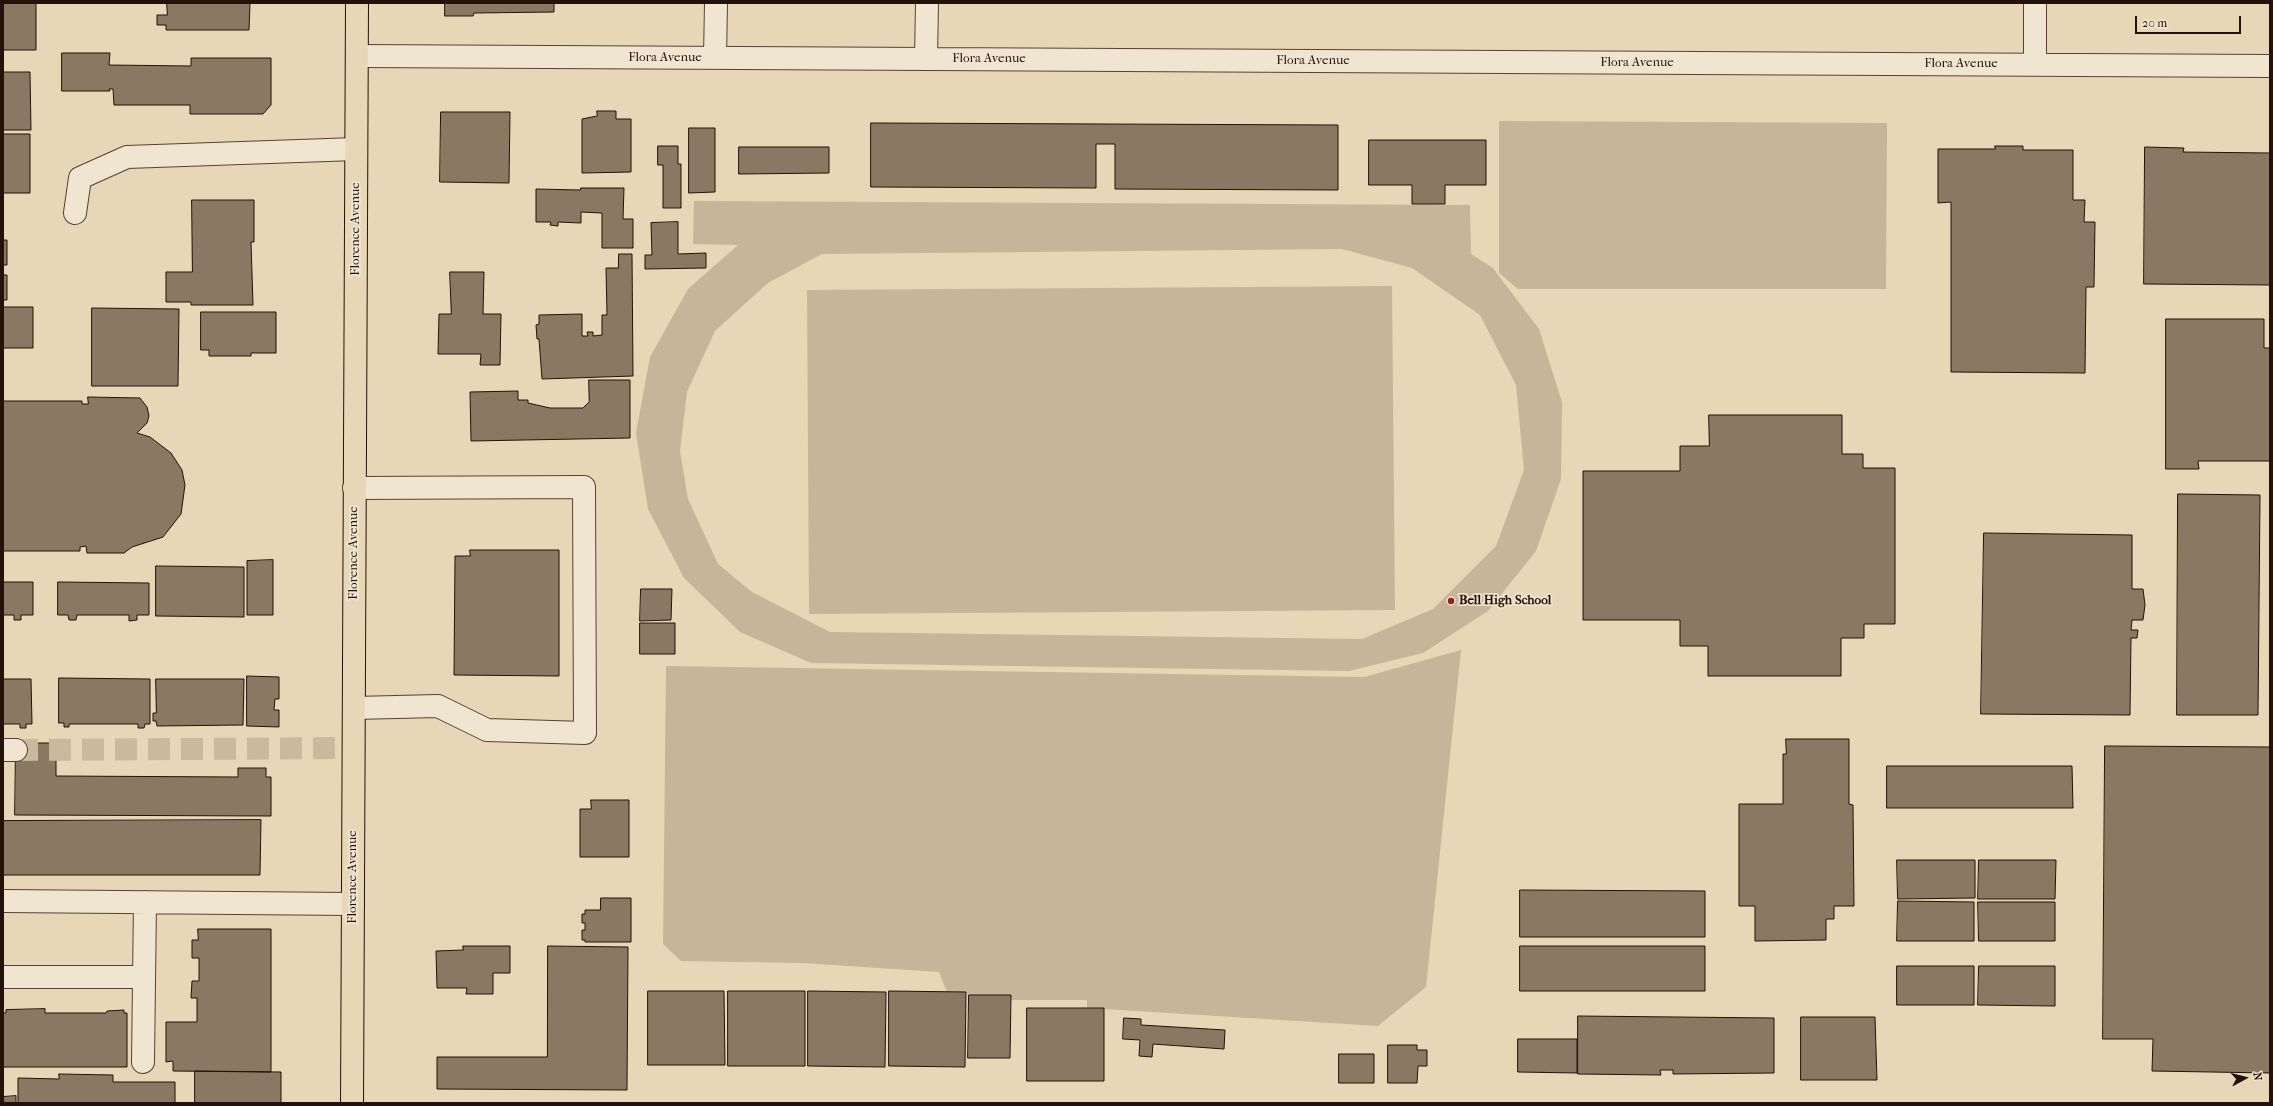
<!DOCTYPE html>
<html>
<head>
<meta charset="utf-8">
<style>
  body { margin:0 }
  #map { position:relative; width:2273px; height:1106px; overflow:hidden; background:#e8d7b6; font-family:"IM FELL French Canon",serif }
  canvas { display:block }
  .frame { position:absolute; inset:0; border:4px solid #241109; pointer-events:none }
  .north { position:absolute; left:2225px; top:1058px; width:40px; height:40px; -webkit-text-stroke:3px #f0e5d0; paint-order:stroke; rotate:83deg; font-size:11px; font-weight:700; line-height:16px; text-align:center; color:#241109 }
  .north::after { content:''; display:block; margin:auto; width:14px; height:18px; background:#241109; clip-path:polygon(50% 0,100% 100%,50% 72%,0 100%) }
  .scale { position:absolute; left:2135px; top:16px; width:106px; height:18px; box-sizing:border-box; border:2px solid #241109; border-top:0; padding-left:5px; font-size:12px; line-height:14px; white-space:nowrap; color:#241109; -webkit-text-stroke:3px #f0e5d0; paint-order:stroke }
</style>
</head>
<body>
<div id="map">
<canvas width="2273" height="1106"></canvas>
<div class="frame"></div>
<div class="north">N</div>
<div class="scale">20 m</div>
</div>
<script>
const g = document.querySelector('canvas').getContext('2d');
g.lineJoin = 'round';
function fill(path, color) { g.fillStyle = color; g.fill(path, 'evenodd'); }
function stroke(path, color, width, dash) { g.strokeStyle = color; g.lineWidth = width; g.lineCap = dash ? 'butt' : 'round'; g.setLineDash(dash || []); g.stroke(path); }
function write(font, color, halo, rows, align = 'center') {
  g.font = font + ' "IM FELL French Canon",serif'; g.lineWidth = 3.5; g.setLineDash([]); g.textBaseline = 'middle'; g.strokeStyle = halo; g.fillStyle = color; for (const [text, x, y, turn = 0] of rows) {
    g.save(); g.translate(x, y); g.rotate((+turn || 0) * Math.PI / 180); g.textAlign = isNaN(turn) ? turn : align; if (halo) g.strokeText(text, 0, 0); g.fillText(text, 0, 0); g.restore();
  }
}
fill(new Path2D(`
  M1499,121L1887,123L1886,289H1518L1499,273Z
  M694,201L1470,205L1471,254L1493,268L1539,329L1562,402L1561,479L1536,551L1488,611L1423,653L1349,671L811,663L740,632L684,578L648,509L636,433L650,357L688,289L738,245L693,244ZM1342,249L1412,268L1480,315L1516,385L1524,470L1496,546L1433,609L1362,639L830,632L752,592L718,564L688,499L680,451L687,392L715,331L768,283L822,254Z
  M1392,286L1395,610L809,614L807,290Z
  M1461,650L1426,987L1378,1026L1087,1008V1000H1011L1010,995H969L966,992H947L939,972L803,963L681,961L663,944L666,666L1364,677Z`), '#c7b599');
const building = new Path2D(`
  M3,3H36V50H4Z
  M167,3H250L249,30H166V25H157V15H167Z
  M445,3H554V12L474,13L473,16H445Z
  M62,53H110L109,65L191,66V58H271V105L263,114H190V105H114L113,89H109L110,91H62Z
  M3,72H30L31,130H3Z
  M597,111H616V119H631V172L582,173V119L597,116Z
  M441,112H510L509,183L440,182Z
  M871,123L1338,125V190L1115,189V144H1096V188L871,187Z
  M689,128H715V192L689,193Z
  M3,134H30V193H3Z
  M1369,140H1486V185H1445V204H1412V185H1369Z
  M658,146H678V164H681V208H663V165H658Z
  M1995,146H2023V150H2073V200H2085L2084,222H2095L2094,287H2086L2085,373L1951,372V202L1938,203V149H1995Z
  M739,147H829V173L739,174Z
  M2145,147L2184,148L2183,152L2270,153V285L2144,284Z
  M581,188H624L623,219H633V248H602V213L581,212V223L558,222V226L550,225L551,222H536V189L580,190Z
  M192,200H254V242H251L253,305H191V302H166V272H192Z
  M3,221V240H7V265H3V269Z
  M678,222V254L706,253V268L645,269V255H652L651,223Z
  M619,254H632L633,376L542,379L539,339H537L536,325L539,324V315L582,314V336H588L587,332H593V336L602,335V315H607L606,268H618Z
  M450,272H484L483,314H501L500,365H480L481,354H438L439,314H451Z
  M3,275H7V300H3Z
  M3,307H33V348H3Z
  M92,308L179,309L178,386H92Z
  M201,312H276V353H251V356H209V350H201Z
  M2166,319H2264V348H2270V461H2198L2199,469H2166Z
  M589,380H630V438L471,441L470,392L518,391V400H528V403L550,408H583L589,402Z
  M88,397L140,398L147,407L149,416L147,423L137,433L150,437L171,453L182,470L185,485L181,514L163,537L132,547L124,553H87L86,546L80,547V551H3V401H82V404H88Z
  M1709,415H1842V454H1863V468H1895V624H1864V638H1841V676H1708V646H1680V620H1583V471H1680V446H1709Z
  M2178,494L2260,495L2258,715H2177Z
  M1984,533L2132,535V589H2143L2145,605L2143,620H2132L2131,630H2138L2137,638H2131L2130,715L1981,714Z
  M470,550H559V676L454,675L455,556H470Z
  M273,560V615H247V561Z
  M156,566L244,567V617L156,616Z
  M3,582H33V615H21V620H14V615H3Z
  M58,582L149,583V615H137V620L129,621V615H77L76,620H69L68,615H58Z
  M641,589H672L671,620L640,621Z
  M640,623H675V654H640Z
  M247,676L279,677V699H275L274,710H279V727L247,726Z
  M59,678L150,679V724H145L144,728H138V724H69V727H64V723H59Z
  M3,679H31L32,724H26V728H20V724H3Z
  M156,679H244L243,725L157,726L156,721H153V713H156Z
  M1786,739H1849V804L1853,805L1854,906H1834V919H1826V940L1755,941V906H1739V804H1783V754H1786Z
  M16,743H56V776L238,777V768H266V777H271V816L15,815Z
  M2105,746L2270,747V1073L2152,1071L2153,1039H2103Z
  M1887,766H2072L2073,808H1887Z
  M591,800H629V857H580V809H591Z
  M261,820L260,875H3V821Z
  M1897,860H1975V898L1898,899Z
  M1979,860H2056L2055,899H1978Z
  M1520,890L1705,891V937H1520Z
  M601,898H631V942H585V940H582V930H585V923H582V914H585V910H600Z
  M1898,901L1974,902V941H1897Z
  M1978,902H2055V941H1979Z
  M198,929H271V1072L173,1071V1061L166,1062V1022H197V998H191L192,981H199V958H192V940H198Z
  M463,946H510V973H493V994H466L467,988H437L436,951L463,950Z
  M548,946L628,947L627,1090L437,1089V1057H547Z
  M1520,946H1705V991H1520Z
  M1897,966H1974V1005H1897Z
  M1979,966H2055V1006L1978,1005Z
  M648,991H724L725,1065H648Z
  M728,991H805V1066H728Z
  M808,991L886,992L885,1067L808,1066Z
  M889,991L966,992L965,1067L889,1066Z
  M969,995H1011L1010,1058H968Z
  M1027,1008H1104V1081H1027Z
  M45,1009V1013H106L107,1011L124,1010V1013H127V1067H3V1013H6V1010Z
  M1578,1016L1774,1018V1073L1673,1074V1070H1660L1661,1075L1578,1074Z
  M1801,1017H1875L1877,1080H1801Z
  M1124,1018L1141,1019V1025L1225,1030L1224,1049L1153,1044L1152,1057L1139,1056L1140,1040L1123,1039Z
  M1518,1039H1577V1073L1518,1072Z
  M1388,1045H1417V1050H1427V1066H1418L1417,1083H1388Z
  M1339,1054H1374V1083H1339Z
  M195,1071L281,1072V1103H195Z
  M59,1074L113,1075V1082H175V1103H18V1078L59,1079Z
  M16,1096V1103H3V1097Z`);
fill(building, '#8a7863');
stroke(building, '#241109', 1);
stroke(new Path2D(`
  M16,750L354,748`), '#cbb99c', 22, [22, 11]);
const minor = new Path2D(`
  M357,56L2270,66
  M715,58L716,3
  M926,59L927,3
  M2035,64V3
  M75,213L80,178L127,157L356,149
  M354,708L438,706L487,730L585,733L584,487L354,488
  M3,750H16
  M3,901L353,904
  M3,977H144
  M143,1062L145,902`);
const major = new Path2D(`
  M352,1103L357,3`);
stroke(minor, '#554234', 24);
stroke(major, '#241109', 24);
stroke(minor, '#f0e5d0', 22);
stroke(major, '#e8d7b6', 22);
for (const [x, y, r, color] of [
  [1451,601,4,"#8f2418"]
]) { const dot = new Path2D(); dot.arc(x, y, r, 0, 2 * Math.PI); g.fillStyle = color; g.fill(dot); stroke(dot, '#f0e5d0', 1.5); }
write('13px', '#241109', '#f0e5d0', [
  ["Flora Avenue",665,58],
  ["Flora Avenue",989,59],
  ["Flora Avenue",1313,61],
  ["Flora Avenue",1637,63],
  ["Flora Avenue",1961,64],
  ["Florence Avenue",356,229,-90],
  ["Florence Avenue",354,553,-90],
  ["Florence Avenue",353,877,-90]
]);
write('bold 13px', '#241109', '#f0e5d0', [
  ["Bell High School",1459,601]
], 'left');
</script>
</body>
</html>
